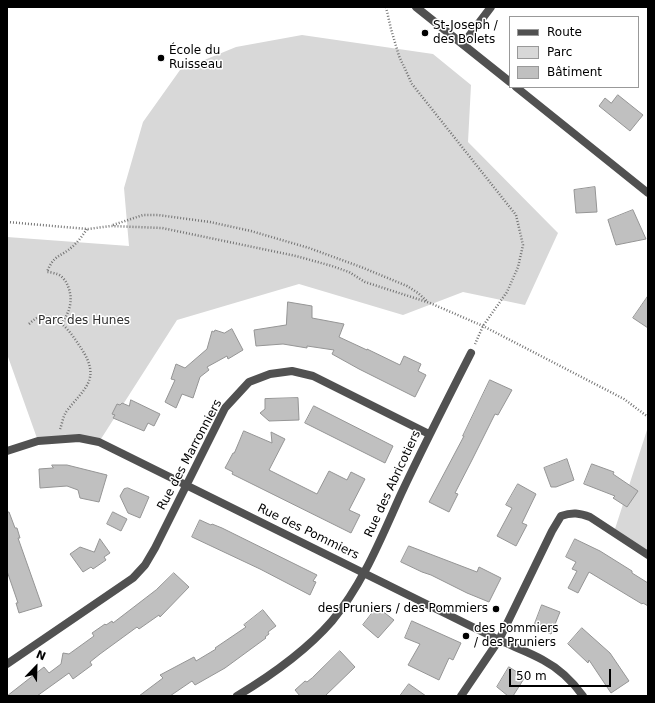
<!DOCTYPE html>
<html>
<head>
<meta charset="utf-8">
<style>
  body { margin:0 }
  #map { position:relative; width:655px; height:703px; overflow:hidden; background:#fff; font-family:"DejaVu Sans",sans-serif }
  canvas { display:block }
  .frame { position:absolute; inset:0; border:8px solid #000; pointer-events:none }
  .legend { position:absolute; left:509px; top:16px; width:130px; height:72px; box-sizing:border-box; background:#fff; border:1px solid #999; margin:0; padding:5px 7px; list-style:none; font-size:12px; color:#000 }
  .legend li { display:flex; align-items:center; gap:8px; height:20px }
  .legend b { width:20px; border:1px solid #999 }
  .north { position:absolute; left:16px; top:647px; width:40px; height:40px; -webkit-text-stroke:3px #fff; paint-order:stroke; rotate:23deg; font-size:11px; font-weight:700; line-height:16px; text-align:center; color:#000 }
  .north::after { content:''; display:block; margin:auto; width:14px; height:18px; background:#000; clip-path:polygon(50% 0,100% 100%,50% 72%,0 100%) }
  .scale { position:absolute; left:509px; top:669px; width:102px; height:18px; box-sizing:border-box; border:2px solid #000; border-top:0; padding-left:5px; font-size:12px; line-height:14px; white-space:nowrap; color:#000; -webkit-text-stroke:3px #fff; paint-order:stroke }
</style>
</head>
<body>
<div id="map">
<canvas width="655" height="703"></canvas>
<div class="frame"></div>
<ul class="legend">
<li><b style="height:5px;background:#515151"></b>Route</li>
<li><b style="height:11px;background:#d8d8d8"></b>Parc</li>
<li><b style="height:11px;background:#c0c0c0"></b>Bâtiment</li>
</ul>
<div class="north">N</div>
<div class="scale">50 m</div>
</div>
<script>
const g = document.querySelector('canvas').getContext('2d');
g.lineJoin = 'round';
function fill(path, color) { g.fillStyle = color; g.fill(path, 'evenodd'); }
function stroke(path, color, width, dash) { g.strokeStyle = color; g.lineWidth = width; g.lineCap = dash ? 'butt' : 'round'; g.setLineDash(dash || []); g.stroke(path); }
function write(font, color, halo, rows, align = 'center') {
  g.font = font + ' "DejaVu Sans",sans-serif'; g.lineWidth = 3; g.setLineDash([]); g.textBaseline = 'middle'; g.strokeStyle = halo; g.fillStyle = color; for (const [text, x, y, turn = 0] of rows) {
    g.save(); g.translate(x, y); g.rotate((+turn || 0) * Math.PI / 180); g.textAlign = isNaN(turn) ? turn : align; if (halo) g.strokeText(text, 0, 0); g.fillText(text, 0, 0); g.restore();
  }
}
fill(new Path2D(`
  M302,35L433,54L471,85L468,142L558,233L525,305L463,292L403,315L299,284L177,320L99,442L38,441L7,354V237L129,246L124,188L143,122L180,70L236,47Z
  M647,430H648V555L614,532Z`), '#d8d8d8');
const building = new Path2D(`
  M618,95L643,115L630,131L599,106L605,98L611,103Z
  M595,187L597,212L576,213L574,190Z
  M633,210L646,239L616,245L608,220Z
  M648,296V328L633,318Z
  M288,302L312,306V318L344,324L339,337L367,350V349L400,365L404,356L421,364L418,371L426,375L415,397L359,369L332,354L334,350L307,346V348L283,344L256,346L254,330L286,325Z
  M232,329L243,350L228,359L227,356L207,367L209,370L200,377L193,398L182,394L176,408L165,402L175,380L171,379L176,364L185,368L207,349L212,331L214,332L215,330L224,333Z
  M490,380L512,390L498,415L495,414L472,460L455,493L458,494L449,512L429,502L464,436H463Z
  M298,398L299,420L269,421L260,413L265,409V399Z
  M131,400L160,414L154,426L148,423L144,431L113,418L115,415L112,414L117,404L120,405L122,403L129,406Z
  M314,406L393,446L385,463L305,423Z
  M244,431L272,443L271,432L285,439L269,470L317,494L329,471L347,480L351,472L365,479L349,510L360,515L351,533L232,474L233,472L225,468L233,453H234Z
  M567,459L574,480L556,487H551L544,468Z
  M592,464L614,472L613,474L638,491L627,507L613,498L615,496L584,484Z
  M52,465H67L107,475L99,502L80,498L78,490L67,486L40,488L39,469L53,468Z
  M518,484L536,494L522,523L527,525L516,546L497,536L512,508L506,505Z
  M128,488L149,497L140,518L128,513L120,496L124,489Z
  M7,512H9L15,528H17L20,538H18L42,606L19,613L16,603H18L7,571Z
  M113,512L127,519L121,531L107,524Z
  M200,520L211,525L212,524L222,528L317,575L313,581L316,582L310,595L260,569L192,537Z
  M100,539L110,553L104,557L106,560L93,569L91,567L83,572L70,554L80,547L94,552Z
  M575,539L600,551L632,571V573L648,583V606L643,603L642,604L589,572L578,593L568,588L577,571L572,569L576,562L566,557Z
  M409,546L477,572L479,567L501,578L489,602L467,593L431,575L422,572L401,562Z
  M174,573L189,587L160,617L159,615L139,629L137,627L100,654L90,662L92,665L73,679L69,673L37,696H7L44,667L49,673L61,664L63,653L69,654L94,636L92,633L105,624L106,625L112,621L113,623L156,590Z
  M542,605L560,612L551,634L534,626Z
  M377,607L394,620L378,638L363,625Z
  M263,610L276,626L268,632L269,634L265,637L266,638L225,668L195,685L192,681L170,696H139L163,678L160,675L194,657L196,661L216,649L215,648L246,627L244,625Z
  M412,621L461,643L453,660L449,658L439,680L408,665L420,644L405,638Z
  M582,628L610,653L629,681L611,693L589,660L588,663L568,644Z
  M340,651L355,667L325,696H300L295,690L305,681L307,682L312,678Z
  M509,667L525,677L513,696H508L497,687Z
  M409,684L426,696H400Z`);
fill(building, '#c0c0c0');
stroke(building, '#959595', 1);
stroke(new Path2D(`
  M386,7L391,29L399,56L412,84L516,215L523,245L518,267L507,292L483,326L475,344
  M7,222L88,229L111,226L162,228L296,256L332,266L349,272L365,282L430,303L483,326L624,399L648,417
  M113,225L143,215H158L210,222L251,231L309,248L361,267L407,286L418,293L428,302
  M29,324C41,313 46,314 59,322C68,328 75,339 81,348C102,380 84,388 66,412C63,417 62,424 60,429
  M61,324C71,311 74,297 66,282C64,279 61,275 57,274C54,273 50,272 47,272C54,254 61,257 72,247C78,242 83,235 87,229`), '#737373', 2.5, [1, 2]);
stroke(new Path2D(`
  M463,44L491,7
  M7,451L38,441L79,438L99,442L499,640C514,647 529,652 543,660C558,668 573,682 583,696
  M7,664L133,578L145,565L155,548L225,408L249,382L270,374L292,371L313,376L429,434
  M237,696C272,675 305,652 332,621C363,584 381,538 401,494C423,447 447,400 471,353
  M461,696L499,640L552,531L561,516C572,512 580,513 590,517L648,555`), '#515151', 8);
stroke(new Path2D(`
  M416,7L510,82
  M516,87L648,193`), '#515151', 8);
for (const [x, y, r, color] of [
  [425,33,4,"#000"],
  [161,58,4,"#000"],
  [496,609,4,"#000"],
  [466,636,4,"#000"]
]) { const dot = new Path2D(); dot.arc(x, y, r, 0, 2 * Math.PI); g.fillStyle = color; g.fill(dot); stroke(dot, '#fff', 1.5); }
write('12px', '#000', '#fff', [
  ["St-Joseph /",433,26],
  ["des Bolets",433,40],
  ["École du",169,51],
  ["Ruisseau",169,65],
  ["des Pruniers / des Pommiers",488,609,"right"],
  ["des Pommiers",474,629],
  ["/ des Pruniers",474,643]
], 'left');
write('12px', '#2f2f2f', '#fff', [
  ["Parc des Hunes",84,321]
]);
write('12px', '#000', '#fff', [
  ["Rue des Marronniers",190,455,-62],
  ["Rue des Abricotiers",393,484,-65],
  ["Rue des Pommiers",308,532,26]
]);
</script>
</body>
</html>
